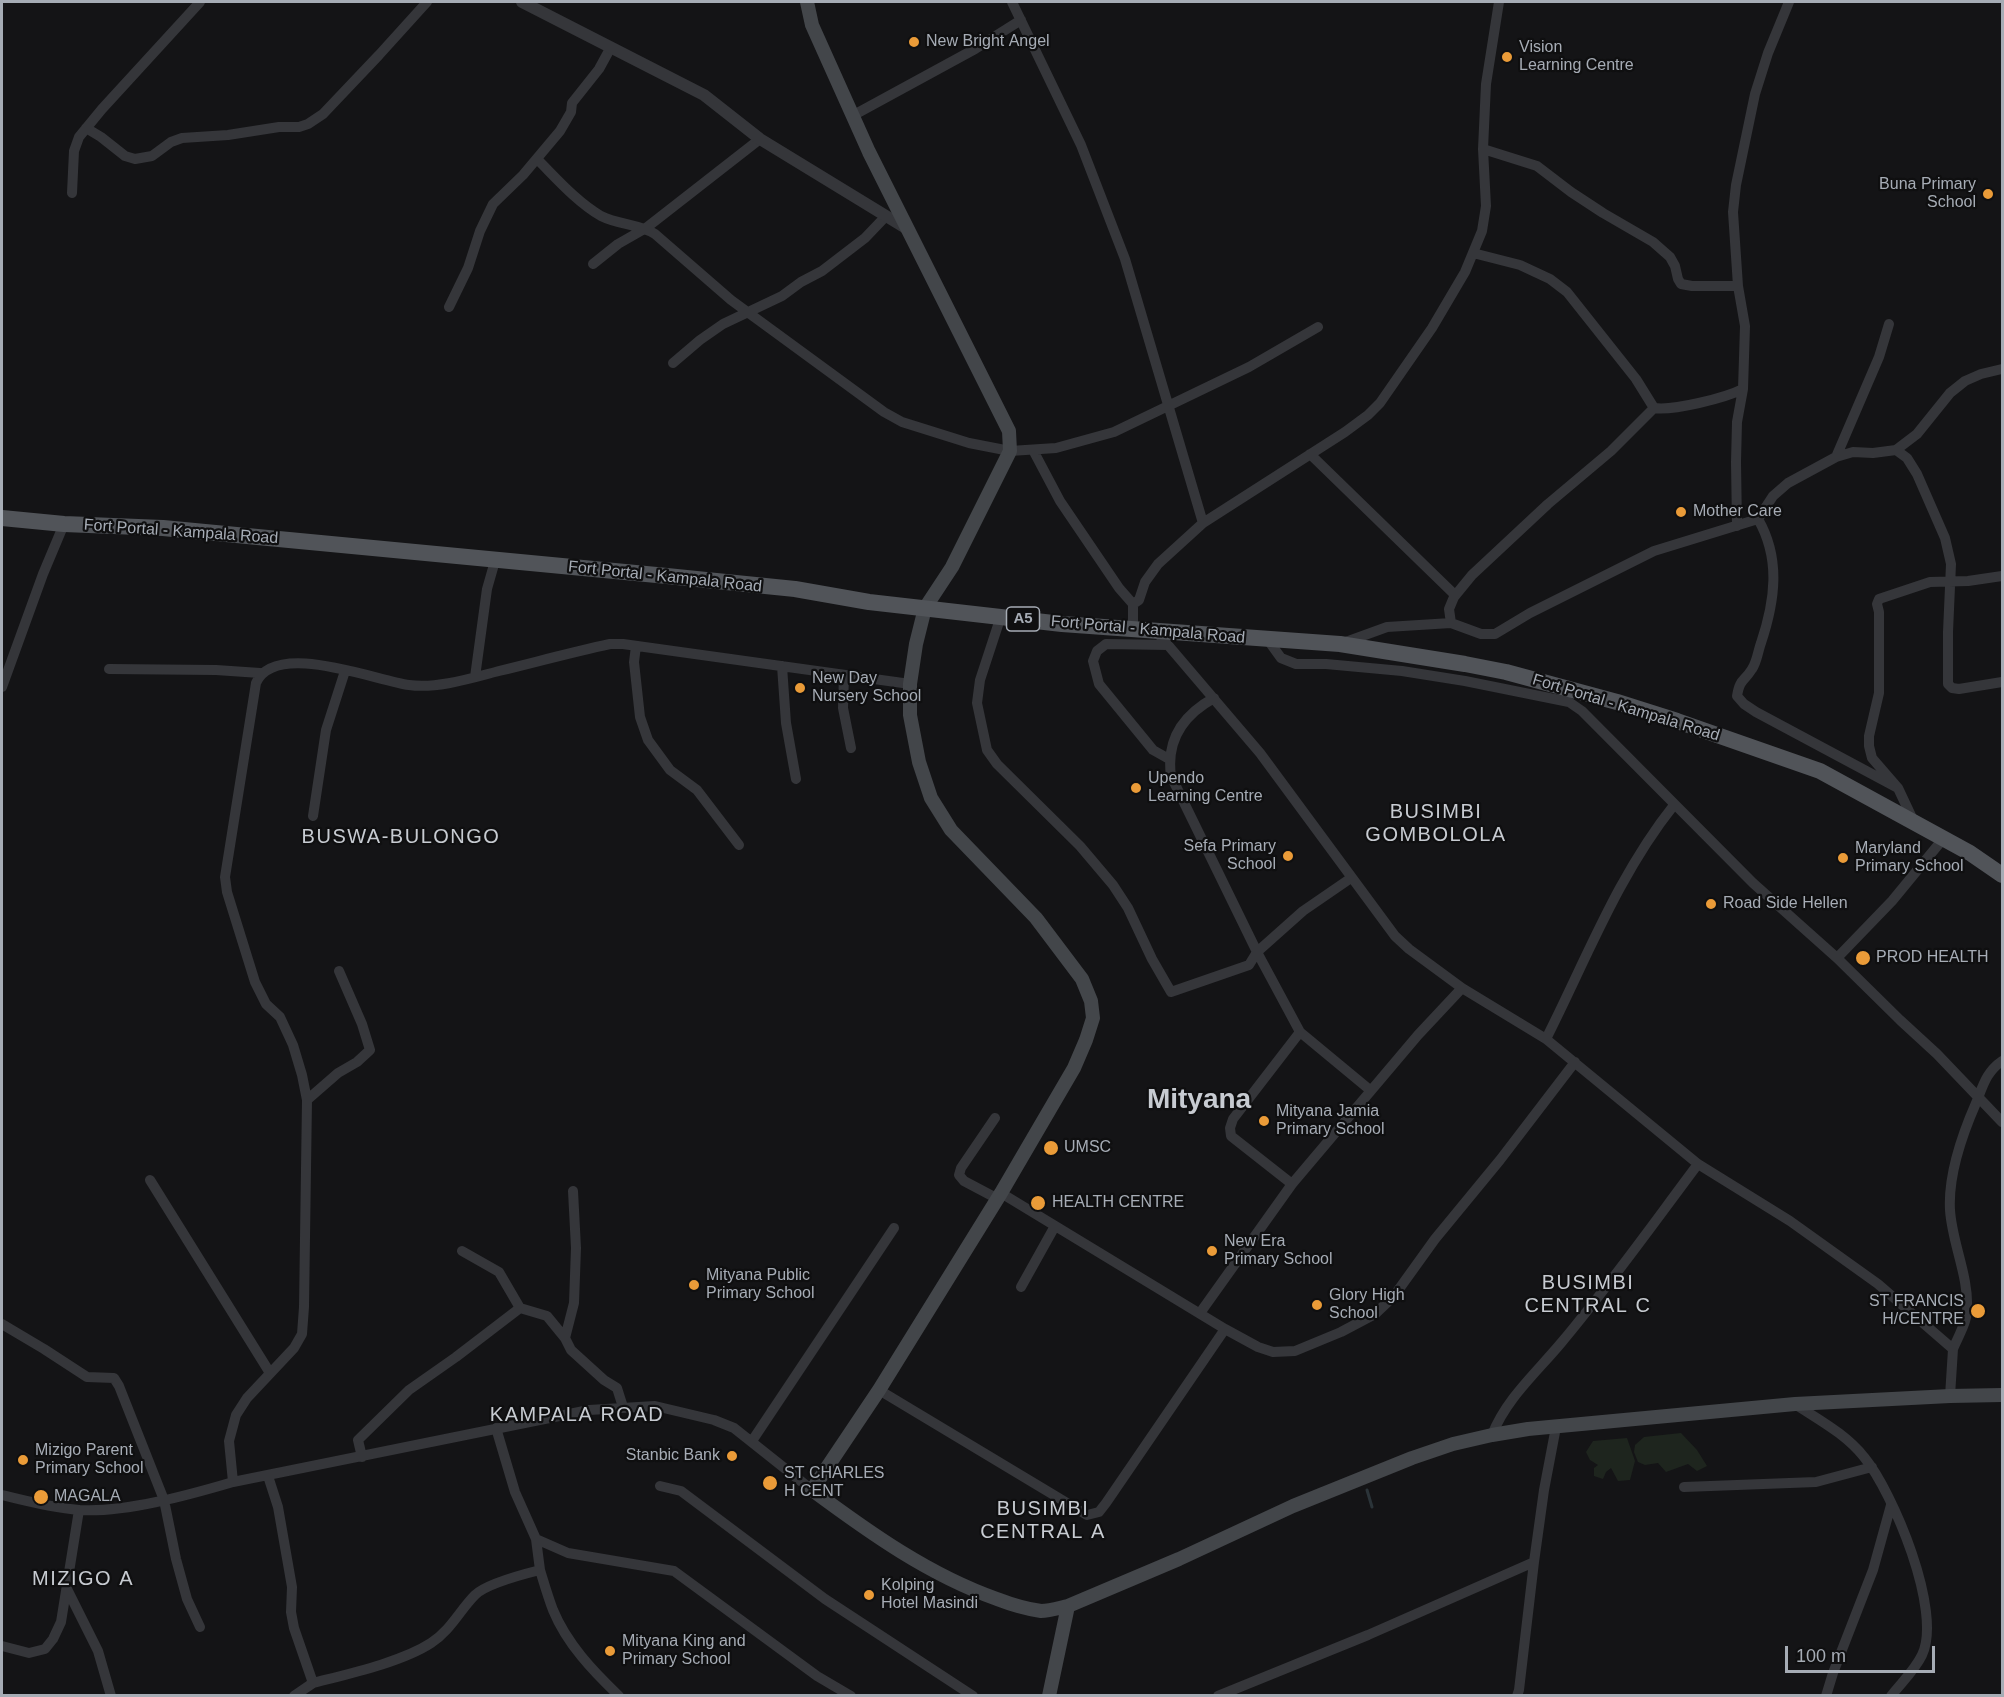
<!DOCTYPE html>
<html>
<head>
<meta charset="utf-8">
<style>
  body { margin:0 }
  #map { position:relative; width:2004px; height:1697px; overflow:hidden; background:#141416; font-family:Helvetica,sans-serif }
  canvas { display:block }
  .frame { position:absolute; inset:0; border:3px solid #a6acb5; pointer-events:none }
  .scale { position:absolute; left:1785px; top:1646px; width:150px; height:27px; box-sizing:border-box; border:3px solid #a6acb5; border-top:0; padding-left:8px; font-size:18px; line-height:21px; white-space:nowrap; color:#a6acb5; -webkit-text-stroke:4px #0f0f10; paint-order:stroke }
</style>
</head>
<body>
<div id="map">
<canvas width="2004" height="1697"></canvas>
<div class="frame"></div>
<div class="scale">100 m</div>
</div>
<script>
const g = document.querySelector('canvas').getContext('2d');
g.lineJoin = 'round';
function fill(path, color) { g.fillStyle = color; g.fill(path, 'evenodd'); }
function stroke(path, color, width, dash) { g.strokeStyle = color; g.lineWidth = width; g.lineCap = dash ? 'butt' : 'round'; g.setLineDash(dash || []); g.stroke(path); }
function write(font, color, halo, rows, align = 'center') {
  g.font = font + ' Helvetica,sans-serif'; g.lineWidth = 4.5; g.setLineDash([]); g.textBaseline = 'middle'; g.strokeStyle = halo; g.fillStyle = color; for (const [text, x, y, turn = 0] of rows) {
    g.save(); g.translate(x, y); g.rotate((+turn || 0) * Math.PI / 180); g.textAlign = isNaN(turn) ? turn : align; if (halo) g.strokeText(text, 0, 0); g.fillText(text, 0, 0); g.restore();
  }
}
fill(new Path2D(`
  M1681,1433L1697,1450L1707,1466L1697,1471L1688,1464L1666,1472L1658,1463L1645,1465L1638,1462L1634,1452L1635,1445L1644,1437Z
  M1627,1438L1635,1461L1630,1480L1618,1481L1611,1468L1606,1472L1603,1479L1594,1476V1468L1598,1465L1590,1460L1586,1452L1593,1441Z`), '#1e251e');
stroke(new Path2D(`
  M1367,1490L1372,1507`), '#2b3439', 3);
stroke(new Path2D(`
  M1012,2L1081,145L1125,259L1203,523
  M852,116L975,49L1021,20
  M86,128L101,137L125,156L135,159L152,156L171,142L182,138L228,135L279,127H299L308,124L323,114L379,55L427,2
  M1483,149L1537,166L1571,192L1603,213L1653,242L1670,257L1675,266L1678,279L1681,284L1692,286H1738
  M537,159C557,179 577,202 601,216C619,225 639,224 655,234L731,300L884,412L902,422L969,443L1010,451L1056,448L1114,432L1249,367L1318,327
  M72,193L74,151L79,137L102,109L200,2
  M1473,253L1520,265L1550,279L1567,292L1636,379L1654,408C1673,411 1725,398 1743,389
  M593,264L618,244L646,228L760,139
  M449,307L468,268L480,231L493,204L523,175L560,131L571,112L572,103L599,69L611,47
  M673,363L700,340L723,324L782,296L801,282L822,271L865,238L886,216
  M1033,450L1060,501L1119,588L1133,604V629
  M1896,450L1907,458L1917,474L1945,538L1951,564L1948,632V684L1952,688L1959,689L2002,682
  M1310,454L1455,595
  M1836,457L1879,357L1889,324
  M1758,519C1781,559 1775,601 1761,643C1758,651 1757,662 1752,669C1744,682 1740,678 1737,696L1744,704L1756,712L1898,788
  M1737,526L1736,462L1737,422L1743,389L1745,326L1738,286L1733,212L1736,185L1755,94L1768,53L1789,2
  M1133,604L1139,600L1145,582L1158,564L1203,523L1345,432L1368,415L1380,403L1432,328L1465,272L1482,231L1486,206L1483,149L1486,84L1499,2
  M1001,616L980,680L977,703L987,750L997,764L1080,846L1113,885L1128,908L1152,959L1171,992L1249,965L1257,952L1303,911L1351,878
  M1451,623L1481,634H1495L1530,613L1654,551L1758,519L1773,496L1788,483L1836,457L1853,452L1873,453L1896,450L1917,434L1950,393L1965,381L1981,374L2002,369
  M1156,631L1260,753L1395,936L1409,949L1462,988L1546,1039L1698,1164L1790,1221L1878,1284L1953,1349L1950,1396
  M1268,640L1281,658L1296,664H1326L1402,671L1465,681L1569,702L1582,711L1753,883L1837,958L1900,1020L1937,1054L2002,1122
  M1343,643L1387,627L1451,623L1449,609L1454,597L1472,575L1548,504L1611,451L1654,408
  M1168,645L1106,644L1097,651L1093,661L1099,684L1153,750L1169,759
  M636,646L634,662L640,717L648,740L670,770L697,790L739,845
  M782,666L786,723L796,779
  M109,669L216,670L260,673
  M844,675L843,708L851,748
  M475,677L487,589L495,561
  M2,687L43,574L64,524
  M1214,698C1183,715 1166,740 1171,776L1257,952L1300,1032L1370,1090
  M313,816L326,730L345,671
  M1914,822L1898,788L1872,758L1869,746V736L1879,693V612L1877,604L1879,599L1930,582L1968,581L2002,576
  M1837,958L1892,901L1943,839
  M1546,1039C1586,960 1618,875 1674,805
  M307,1100L338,1073L357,1062L370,1050L362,1024L339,971
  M995,1118L961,1168L959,1175L964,1181L998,1199
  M150,1180L270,1373
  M1292,1184L1231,1136L1230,1128L1233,1119L1300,1032
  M573,1191L576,1248L574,1303L565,1338L571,1350L604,1380L617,1388L623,1407
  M1001,1193L1225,1329L1258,1347L1273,1352L1295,1351L1341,1332L1375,1314L1394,1296L1435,1239L1500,1160L1575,1062
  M462,1251L499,1272L520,1308L547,1316L565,1338
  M1021,1287L1055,1226
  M1200,1313L1292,1184L1418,1035L1462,988
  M2,1324L44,1349L87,1377L114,1378L119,1386L164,1500L176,1559L187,1599L200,1627
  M1953,1349C1958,1337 1967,1322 1967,1310C1969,1276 1952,1243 1950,1210C1948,1175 1962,1135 1976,1103C1983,1086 1986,1072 2002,1061
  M879,1390L1087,1515L1099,1512L1106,1503L1225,1329
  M1795,1404C1819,1420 1846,1434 1864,1457C1893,1492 1943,1612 1922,1655C1915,1670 1901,1683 1891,1696
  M496,1428L515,1492L536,1539L568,1553L674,1571L817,1676L851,1696
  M1492,1435C1506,1399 1536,1373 1561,1343C1609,1286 1653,1224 1698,1164
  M752,1441L894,1228
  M362,1457L358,1440L409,1390L456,1357L520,1308
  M268,1476L278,1507L292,1587L291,1612L294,1628L313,1683L294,1696
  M233,1482L229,1441L236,1415L247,1398L294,1348L302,1334L304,1307L307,1100L302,1075L293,1045L280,1017L266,1004L255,982L227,892L225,877L256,683C275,640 374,680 409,685C437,689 472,678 499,671C536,662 573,652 610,644H623L910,684
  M660,1486L681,1491L825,1599L973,1696
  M1684,1487L1816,1482L1872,1467
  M2,1495C26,1501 53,1508 79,1510C124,1513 189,1495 233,1482L589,1410L655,1406L714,1420L734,1428L812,1490
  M540,1570C544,1583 548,1597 553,1610C567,1644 593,1671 619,1696
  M67,1589L98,1651L111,1696
  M2,1646L29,1653L45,1649L53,1639L61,1622L79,1510
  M313,1683C348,1674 402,1662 431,1643C450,1631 460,1610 475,1595C486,1584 524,1574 540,1570L536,1539
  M1218,1696L1368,1635L1534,1562L1544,1490L1556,1427
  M1517,1696L1519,1690L1534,1562
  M1826,1696L1833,1673L1873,1570L1891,1505`), '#35363a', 10);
stroke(new Path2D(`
  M522,2L704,95L760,139L909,230`), '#35363a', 12);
stroke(new Path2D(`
  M807,2L812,25L869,152L1009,431L1010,451L952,567L925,608L916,644L910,684V715L919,762L931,798L951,830L1036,918L1082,979L1091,1001L1093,1018L1086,1040L1074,1068L1001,1193L879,1390L812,1490C870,1533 929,1575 997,1599C1010,1604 1026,1609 1041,1611C1049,1611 1059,1608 1068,1606
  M1049,1696L1068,1606L1179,1559L1293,1506L1412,1458L1453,1444L1492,1435L1528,1429L1795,1404L1950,1396L2002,1395`), '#43464a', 14);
stroke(new Path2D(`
  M2,518L64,524L163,528L667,576L795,589L869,602L1062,624L1340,644L1465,664L1506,672L1617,702L1677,721L1820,771L1970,853L2002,875`), '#515459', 16);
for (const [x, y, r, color] of [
  [914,42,6,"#ea9b38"],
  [1507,57,6,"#ea9b38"],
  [1988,194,6,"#ea9b38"],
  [1681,512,6,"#ea9b38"],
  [800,688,6,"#ea9b38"],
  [1136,788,6,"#ea9b38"],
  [1288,856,6,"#ea9b38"],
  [1843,858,6,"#ea9b38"],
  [1711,904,6,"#ea9b38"],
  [1863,958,8,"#ea9b38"],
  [1264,1121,6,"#ea9b38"],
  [1051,1148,8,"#ea9b38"],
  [1038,1203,8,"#ea9b38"],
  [1212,1251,6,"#ea9b38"],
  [694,1285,6,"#ea9b38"],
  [1317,1305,6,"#ea9b38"],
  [1978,1311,8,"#ea9b38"],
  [732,1456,6,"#ea9b38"],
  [23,1460,6,"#ea9b38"],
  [770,1483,8,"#ea9b38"],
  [41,1497,8,"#ea9b38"],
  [869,1595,6,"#ea9b38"],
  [610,1651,6,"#ea9b38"]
]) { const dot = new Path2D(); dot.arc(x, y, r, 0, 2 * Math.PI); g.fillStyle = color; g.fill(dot); stroke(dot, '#0f0f10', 2); }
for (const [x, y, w] of [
  [1023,619,33]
]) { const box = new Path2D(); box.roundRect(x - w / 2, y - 12, w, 24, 4.5); g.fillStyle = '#0f0f10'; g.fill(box); stroke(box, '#a6acb5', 1.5); }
write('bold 15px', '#a6acb5', null, [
  ["A5",1023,619]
]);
write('16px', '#a6acb5', '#0f0f10', [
  ["New Bright Angel",926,42],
  ["Vision",1519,48],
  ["Learning Centre",1519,66],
  ["Buna Primary",1976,185,"right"],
  ["School",1976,203,"right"],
  ["Mother Care",1693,512],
  ["New Day",812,679],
  ["Nursery School",812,697],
  ["Upendo",1148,779],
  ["Learning Centre",1148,797],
  ["Sefa Primary",1276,847,"right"],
  ["School",1276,865,"right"],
  ["Maryland",1855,849],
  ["Primary School",1855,867],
  ["Road Side Hellen",1723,904],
  ["PROD HEALTH",1876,958],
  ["Mityana Jamia",1276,1112],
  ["Primary School",1276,1130],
  ["UMSC",1064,1148],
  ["HEALTH CENTRE",1052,1203],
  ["New Era",1224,1242],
  ["Primary School",1224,1260],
  ["Mityana Public",706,1276],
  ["Primary School",706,1294],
  ["Glory High",1329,1296],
  ["School",1329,1314],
  ["ST FRANCIS",1964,1302,"right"],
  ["H/CENTRE",1964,1320,"right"],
  ["Mizigo Parent",35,1451],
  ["Primary School",35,1469],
  ["Stanbic Bank",720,1456,"right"],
  ["ST CHARLES",784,1474],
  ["H CENT",784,1492],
  ["MAGALA",54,1497],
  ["Kolping",881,1586],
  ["Hotel Masindi",881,1604],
  ["Mityana King and",622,1642],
  ["Primary School",622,1660]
], 'left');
write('16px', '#a6acb5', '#0f0f10', [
  ["Fort Portal - Kampala Road",181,532,4],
  ["Fort Portal - Kampala Road",665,577,6],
  ["Fort Portal - Kampala Road",1148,630,5],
  ["Fort Portal - Kampala Road",1626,708,17]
]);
g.letterSpacing = '1.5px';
write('20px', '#c7cbd1', '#0f0f10', [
  ["BUSIMBI",1436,812],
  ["GOMBOLOLA",1436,835],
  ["BUSWA-BULONGO",401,837],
  ["BUSIMBI",1588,1283],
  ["CENTRAL C",1588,1306],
  ["KAMPALA ROAD",577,1415],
  ["BUSIMBI",1043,1509],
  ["CENTRAL A",1043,1532],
  ["MIZIGO A",83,1579]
]);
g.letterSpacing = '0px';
write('bold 28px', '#c7cbd1', '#0f0f10', [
  ["Mityana",1199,1100]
]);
</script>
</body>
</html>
